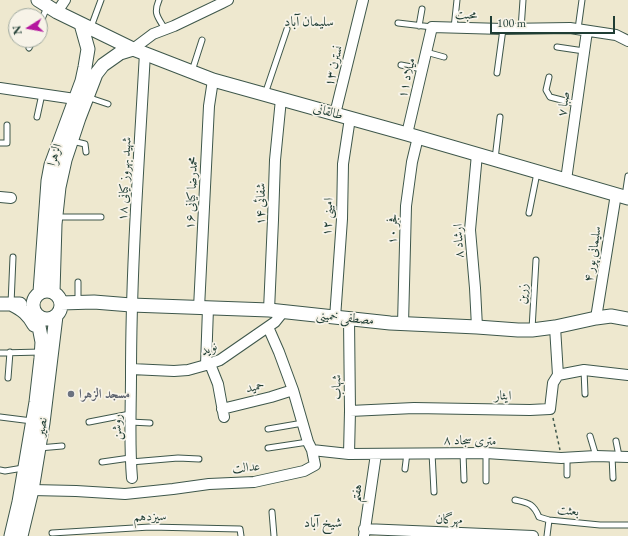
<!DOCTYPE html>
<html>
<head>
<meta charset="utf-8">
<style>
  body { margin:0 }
  #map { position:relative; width:628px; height:536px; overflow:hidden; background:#eee8cf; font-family:"EB Garamond",serif }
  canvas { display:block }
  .north { position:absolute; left:8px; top:8px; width:40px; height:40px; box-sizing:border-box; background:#f7f3e8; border:1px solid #a1aaa0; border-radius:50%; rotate:259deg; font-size:11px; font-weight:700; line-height:16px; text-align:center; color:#1f3d34 }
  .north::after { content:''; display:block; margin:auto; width:14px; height:18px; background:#b5179e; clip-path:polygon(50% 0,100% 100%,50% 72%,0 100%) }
  .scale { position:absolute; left:490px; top:16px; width:125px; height:18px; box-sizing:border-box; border:2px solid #1f3d34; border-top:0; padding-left:5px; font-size:12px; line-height:14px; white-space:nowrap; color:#1f3d34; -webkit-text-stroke:3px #f7f3e8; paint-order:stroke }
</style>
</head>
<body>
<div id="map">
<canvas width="628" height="536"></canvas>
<div class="north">N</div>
<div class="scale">100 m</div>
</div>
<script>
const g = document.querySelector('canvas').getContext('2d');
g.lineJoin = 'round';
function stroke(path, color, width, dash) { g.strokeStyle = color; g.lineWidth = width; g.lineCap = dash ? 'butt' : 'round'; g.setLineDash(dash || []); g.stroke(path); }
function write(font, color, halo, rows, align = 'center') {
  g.font = font + ' "EB Garamond",Amiri,serif'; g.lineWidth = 3.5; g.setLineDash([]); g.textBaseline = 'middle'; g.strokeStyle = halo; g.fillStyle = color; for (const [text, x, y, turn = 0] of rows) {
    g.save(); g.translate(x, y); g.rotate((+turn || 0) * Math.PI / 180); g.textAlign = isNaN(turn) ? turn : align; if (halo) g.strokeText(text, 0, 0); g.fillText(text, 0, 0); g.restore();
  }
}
const service = new Path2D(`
  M159,0C153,14 158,17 165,29
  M398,23L432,27
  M40,24L47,7
  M419,26L422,9
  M91,27L101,0
  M454,28L457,0
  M521,29L523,0
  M578,29L582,0
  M557,47L584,51
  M29,48L33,40
  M426,52L444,57
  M401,65L422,69
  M192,71L202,40
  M497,73L503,29
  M549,77L546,90L550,97L577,104
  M265,94L287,29
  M87,97L108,104
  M37,117L42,94
  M72,141L85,144L86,152
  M0,143H7V125
  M495,159L500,117
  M625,196L628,176
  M529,213L537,173
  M56,217H101
  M78,301V282
  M11,304L13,257
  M532,329L536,260
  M0,353L41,352
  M584,370L585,394
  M8,378L10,352
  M0,417L32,421
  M89,422L130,414
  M130,422L150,423
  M268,429L303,423
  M590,436L596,456
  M616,441L619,456
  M39,448L62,446
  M268,448L308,442
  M432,453L434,492
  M463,453L464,480
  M486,453V481
  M612,456L613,478
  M567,457V475
  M102,462L130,458
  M131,462L178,458L199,459
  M405,469L407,453
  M0,470L5,471L23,468
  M515,500C528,503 533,503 539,517L549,520L600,525H628
  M272,512L274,536
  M52,533L150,527L240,529L241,536
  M547,536L549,520`);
const minor = new Path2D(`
  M57,12L65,0
  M133,49L153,34L174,26L222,3L228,0
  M0,88L75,99
  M335,114L363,0
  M407,134L432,27L503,29L570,28L616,35L628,41
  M477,154L470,230L475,288L477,327
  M566,180L587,31
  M0,197L11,198
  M199,308L209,106L213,80
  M269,310L273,220L275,160L281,99
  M335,318L342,219L343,164L350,118
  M596,318L616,194
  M349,319L350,411L349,454
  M403,324L406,206L412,162L418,137
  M555,327L558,375
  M210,364L218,384L224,417
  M206,365L208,308
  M131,369L174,371L188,370L206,365L220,360L275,322L283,312
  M222,409L271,397L293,390
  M350,411L414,408L530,410L550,409L553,383L558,375L584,370L628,375
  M312,450L349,454L486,453L561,458L596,456L628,457
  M132,478C129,443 131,409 131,375C131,268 139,160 145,53
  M32,490L76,491L125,494L173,489L209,484L254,482L304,471L315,465L312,450L308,442L293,390L279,352L268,327
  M364,529L533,536
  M364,536L376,454`);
const tertiary = new Path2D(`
  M38,0L57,12L133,49L213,80L407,134L628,198
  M33 305a14 14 0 1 1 28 0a14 14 0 1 1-28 0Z
  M40,292L48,181L51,165L82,81L85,67L88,49L81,24
  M53,292L55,224L59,187L65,160L79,118L96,74L103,65L120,53L133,49
  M61,303L94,302L131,305L269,310L390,323L477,327L518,330H532L555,327L596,318L611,316L628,319
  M0,304H20
  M11,304C23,310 28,314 34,325
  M11,536L19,502L36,402L41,358L42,342L37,316
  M21,536L32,490L43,423L56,316`);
stroke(service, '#3e574b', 7);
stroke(minor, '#3e574b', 12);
stroke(tertiary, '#3e574b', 15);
stroke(new Path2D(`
  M553,418L560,450`), '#3e574b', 1.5, [3, 3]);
stroke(service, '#fff', 5);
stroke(minor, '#fff', 10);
stroke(tertiary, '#fff', 13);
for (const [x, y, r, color] of [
  [71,394,4,"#6b7280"]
]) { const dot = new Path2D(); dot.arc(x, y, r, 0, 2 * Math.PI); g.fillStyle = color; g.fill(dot); stroke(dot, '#f7f3e8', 1.5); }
write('13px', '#1f3d34', '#f7f3e8', [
  ["محبت",466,15,2],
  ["نسترن ۱۳",334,66,-76],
  ["میلاد ۱۱",407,78,-77],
  ["صبا ۷",564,104,-82],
  ["طالقانی",328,112,16],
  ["الزهرا",55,155,-72],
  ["شهید بهروز کیانی ۱۸",125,179,-87],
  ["محمدرضا کیانی ۱۶",192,193,-87],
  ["شفائی ۱۴",261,204,-89],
  ["امینی ۱۲",328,217,-87],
  ["فجر ۱۰",393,229,-88],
  ["ارشاد ۸",459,241,-92],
  ["سلیمانی پور ۴",593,254,-81],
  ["زرین",523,294,-87],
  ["مصطفی خمینی",345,318,6],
  ["نوید",209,349,-25],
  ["حمید",255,387,-14],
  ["شهاب",337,387,-91],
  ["ایثار",503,396,1],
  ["نصیر",42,427,-81],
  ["روشن",117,427,-90],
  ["۸ متری سجاد",470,441,1],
  ["عدالت",246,468,-6],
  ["هفتم",357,493,-81],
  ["بعثت",568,511,5],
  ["سیزدهم",150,517,-1],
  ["مهرگان",449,520,2]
]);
write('bold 13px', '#5b616d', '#f7f3e8', [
  ["مسجد الزهرا",79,394]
], 'left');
write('14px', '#1f3d34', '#f7f3e8', [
  ["سلیمان آباد",309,22],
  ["شیخ آباد",323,523]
]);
</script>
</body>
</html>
